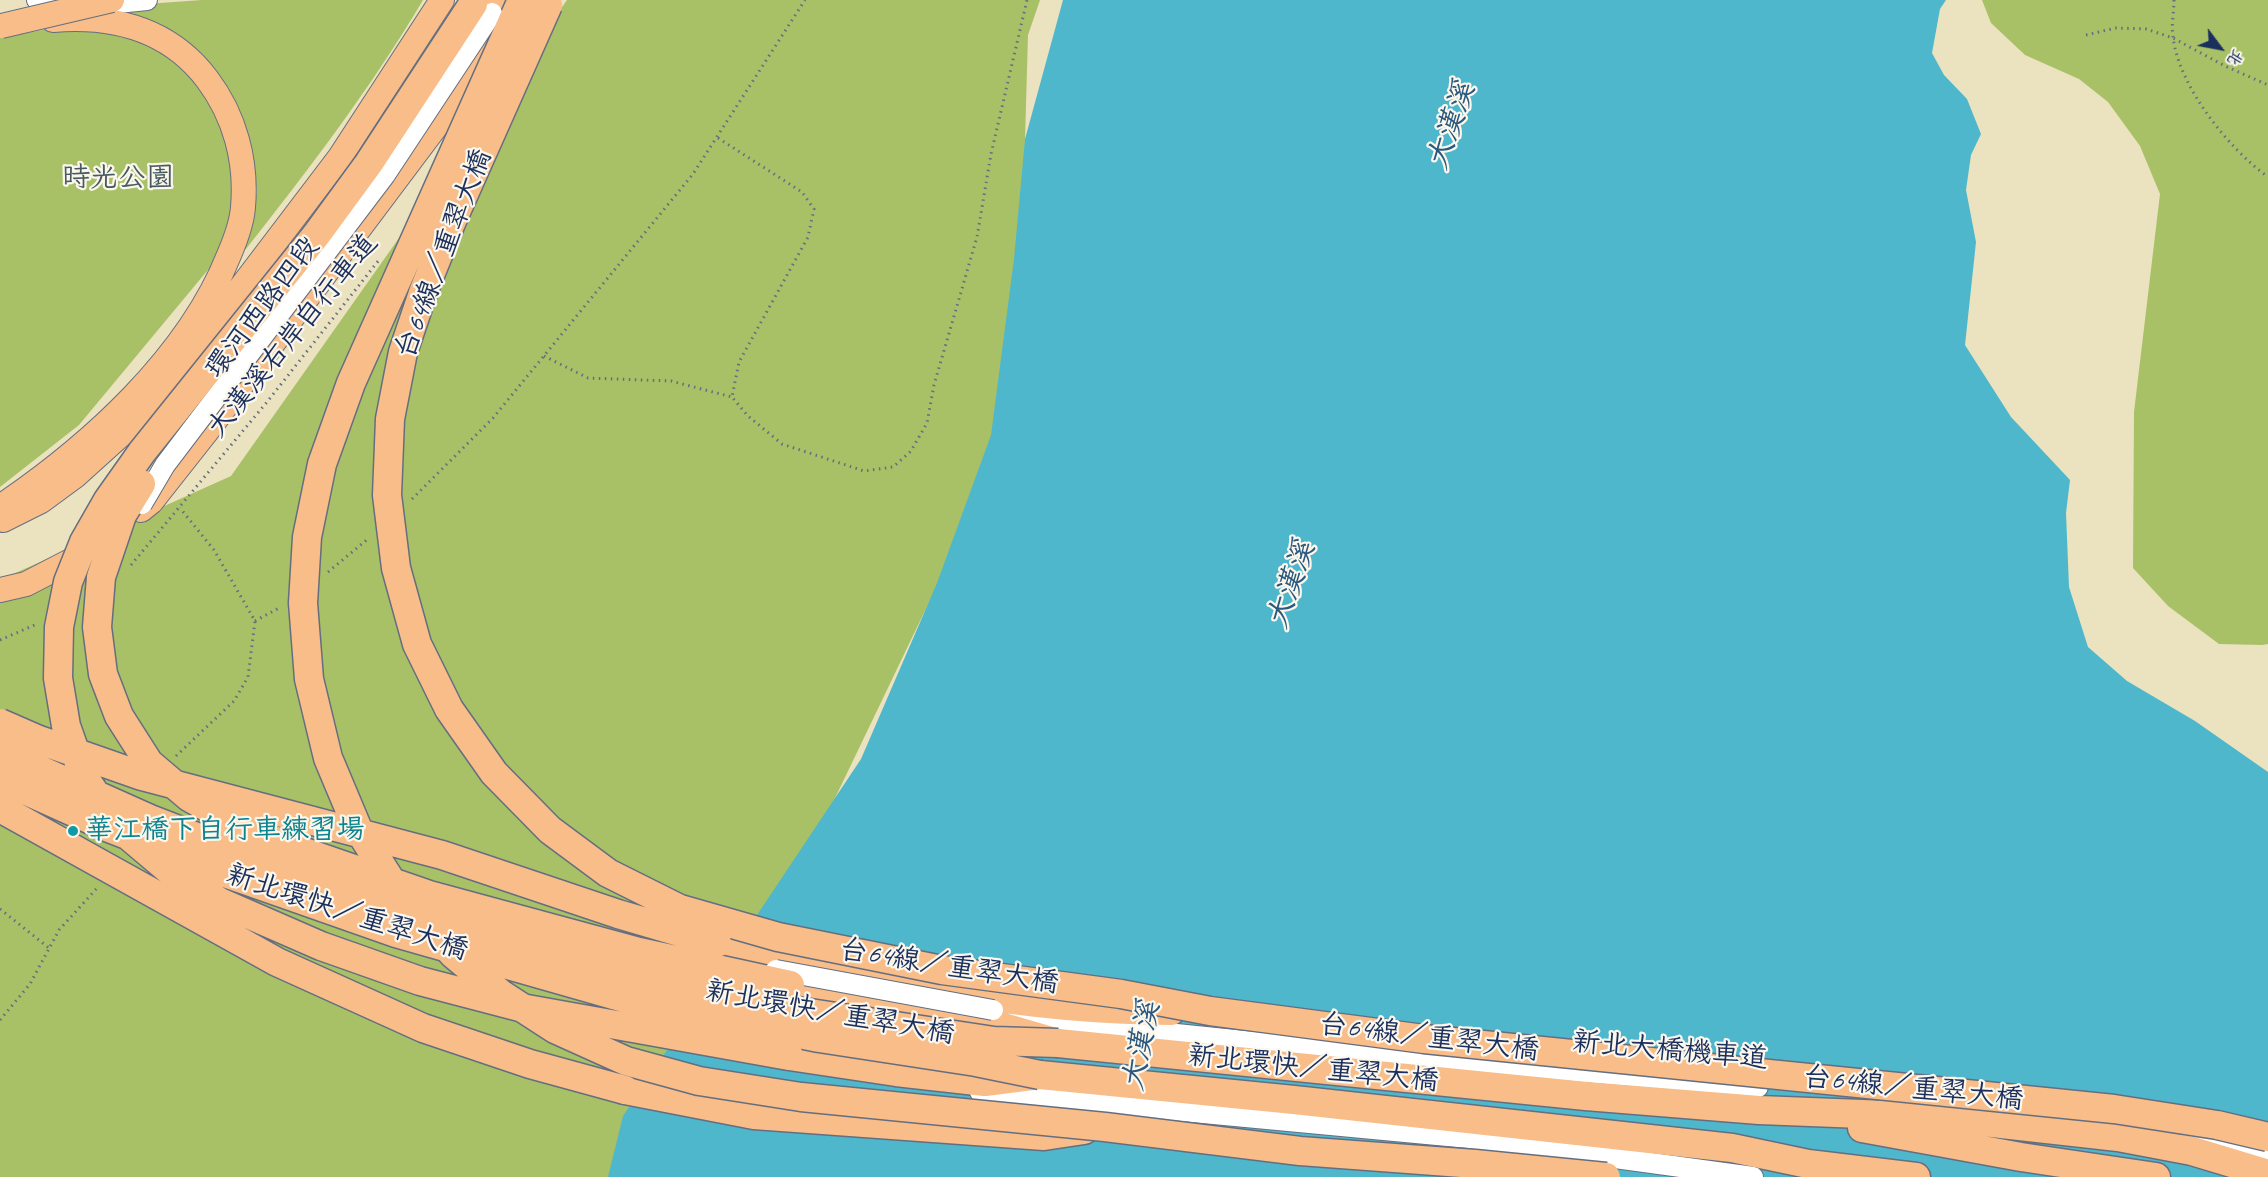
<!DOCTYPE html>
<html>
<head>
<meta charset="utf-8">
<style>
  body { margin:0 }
  #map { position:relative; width:2268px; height:1177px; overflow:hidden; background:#ebe2c0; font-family:Caveat,"LXGW WenKai TC",sans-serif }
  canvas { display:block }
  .north { position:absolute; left:2190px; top:18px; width:60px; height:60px; -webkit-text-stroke:4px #fbf7ec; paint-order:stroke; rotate:122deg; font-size:16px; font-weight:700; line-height:24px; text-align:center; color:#1b2f5e }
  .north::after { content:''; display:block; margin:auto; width:21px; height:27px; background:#1b2f5e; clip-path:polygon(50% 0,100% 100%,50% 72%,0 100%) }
</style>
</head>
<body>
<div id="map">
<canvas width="2268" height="1177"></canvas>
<div class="north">北</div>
</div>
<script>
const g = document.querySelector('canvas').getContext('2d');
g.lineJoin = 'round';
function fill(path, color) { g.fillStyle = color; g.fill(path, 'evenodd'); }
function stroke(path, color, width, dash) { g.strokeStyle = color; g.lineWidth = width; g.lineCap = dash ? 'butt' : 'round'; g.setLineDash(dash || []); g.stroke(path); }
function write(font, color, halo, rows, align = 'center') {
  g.font = font + ' Caveat,"LXGW WenKai TC",sans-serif'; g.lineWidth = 4.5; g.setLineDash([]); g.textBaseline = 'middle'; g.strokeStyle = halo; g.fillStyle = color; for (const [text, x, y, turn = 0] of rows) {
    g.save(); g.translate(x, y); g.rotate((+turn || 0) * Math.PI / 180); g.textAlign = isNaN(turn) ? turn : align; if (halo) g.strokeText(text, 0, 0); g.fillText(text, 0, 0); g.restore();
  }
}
fill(new Path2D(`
  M202,0H423C371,88 309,169 246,249L241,251L257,191L246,139L224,89L90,8Z
  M567,0H1040L1028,35L1017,419L825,819L636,1177H0V580L231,476Z
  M1982,0H2268V644L2262,645L2219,644L2168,606L2133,568L2134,412L2160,194L2140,146L2108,102L2079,79L2025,55L1991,23Z
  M75,24L120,30L184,65L213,99L237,165L233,229L212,265L79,425L0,487V38Z`), '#a9c166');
fill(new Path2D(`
  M1063,0H1946L1940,9L1932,53L1944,75L1967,99L1981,134L1971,155L1966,190L1976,242L1965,345L2011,417L2070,480L2066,513L2069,587L2088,647L2127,681L2195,721L2268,772V1177H608L623,1116L861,759L937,583L991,435L1014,259L1025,139Z`), '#4eb7cc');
const minor = new Path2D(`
  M37,0L58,8L69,5
  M97,5L147,0
  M1002,1011L1060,1022L1351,1052L1758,1087
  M980,1092L1469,1138L1753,1177
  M2190,1133L2268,1154`);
const major = new Path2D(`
  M0,507C90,446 188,358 229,255C235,241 242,223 243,207C247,161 235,116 207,79C169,29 113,15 53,20
  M141,510L151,502L207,431L473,77L487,52
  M3,520L41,501L75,476L147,411L340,157L442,0
  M0,590L26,584L88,552`);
const highway = new Path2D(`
  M484,8L491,0
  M717,943C864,977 1019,1011 1171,1011
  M790,985L993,1024L1058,1043L1586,1096L1759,1110L1939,1117L2118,1137L2192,1151L2268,1174
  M789,1056L896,1072L985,1082L1040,1075L1294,1100L1732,1148L1808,1164L1916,1177
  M625,1090L754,1115L1044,1136L1084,1130
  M1862,1128L2021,1157L2156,1177`);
stroke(minor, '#646e80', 22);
stroke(major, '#646e80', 26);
stroke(highway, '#646e80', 31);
stroke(new Path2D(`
  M2174,0C2174,12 2171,26 2173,37C2179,87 2229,149 2268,177
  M2086,35L2116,28L2146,29L2173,38L2225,66L2268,85
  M718,138L802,192L814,209L808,237L739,362L732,397L748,416L782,444L864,471L893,467L911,451L927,423L934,385L977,237L991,154L1027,0
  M544,356L588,378L671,381L732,397
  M412,499L493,418L693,174L805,0
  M131,565L267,402L379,260
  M328,572L369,538
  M255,621L279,608
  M0,640L37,624
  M176,756L234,701L248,677L255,621L214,550L180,508
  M0,909L49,948
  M0,1020L30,984L59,930L98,887`), '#646e80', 3, [1.5, 4.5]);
stroke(minor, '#fff', 20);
stroke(major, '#f8bd88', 24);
stroke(highway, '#f8bd88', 28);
const minorBridge = new Path2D(`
  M142,504L165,465L385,175L492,13
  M776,970L993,1010`);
const majorBridge = new Path2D(`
  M1,26L112,0`);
const highwayBridge = new Path2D(`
  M522,0L351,383L322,464L307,537L303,603L309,679L328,758L357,827L398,892L453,954L501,994L555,1029L626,1061L699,1081L801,1097L1105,1127L1300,1151L1475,1164L1606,1177
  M473,4L369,163L317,234L142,452L108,500L84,542L68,582L59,627L58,678L66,726L84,777L118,827L169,870L220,902L321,946L420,981L527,1009L789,1056
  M548,5L451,223L424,290L403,352L390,419L387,495L396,568L417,644L449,709L494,773L550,830L608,873L680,909L778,937L942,970L1121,994L1210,1011L1424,1039L2114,1109L2217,1125L2268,1137
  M141,484L122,515L101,577L97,627L103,674L119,716L149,763L189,797L240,826L290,847L429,895L639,952L790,985
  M0,723L39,740L142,776L442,855L618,914L717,943
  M0,752L150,819L277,868L455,927L614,970L797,1011L994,1041L1058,1043
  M0,779L109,828L225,873L396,933L624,998L819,1038L976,1062L1040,1075
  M0,808L277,962L423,1028L530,1064L625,1090`);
stroke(minorBridge, '#646e80', 22, []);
stroke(majorBridge, '#646e80', 26, []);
stroke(highwayBridge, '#646e80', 31, []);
stroke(minorBridge, '#fff', 20);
stroke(majorBridge, '#f8bd88', 24);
stroke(highwayBridge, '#f8bd88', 28);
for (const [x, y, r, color] of [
  [73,831,6,"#0f9aa8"]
]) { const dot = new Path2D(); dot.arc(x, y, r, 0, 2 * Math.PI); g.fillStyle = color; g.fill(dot); stroke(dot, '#fbf7ec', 2); }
write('28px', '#465b60', '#fbf7ec', [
  ["時光公園",118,179]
]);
write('28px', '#1b2f5e', '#fbf7ec', [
  ["台64線／重翠大橋",444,254,-69],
  ["環河西路四段",263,308,-53],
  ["大漢溪右岸自行車道",293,336,-51],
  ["新北環快／重翠大橋",347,913,18],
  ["台64線／重翠大橋",949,967,9],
  ["新北環快／重翠大橋",830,1013,10],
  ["台64線／重翠大橋",1429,1038,7],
  ["新北大橋機車道",1670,1051,5],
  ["新北環快／重翠大橋",1313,1069,6],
  ["台64線／重翠大橋",1913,1089,6]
]);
write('28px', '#0d838f', '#fbf7ec', [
  ["華江橋下自行車練習場",85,831]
], 'left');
write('italic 30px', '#2a587f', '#fbf7ec', [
  ["大漢溪",1452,126,-71],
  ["大漢溪",1292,585,-71],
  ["大漢溪",1142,1046,-79]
]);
</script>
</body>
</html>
